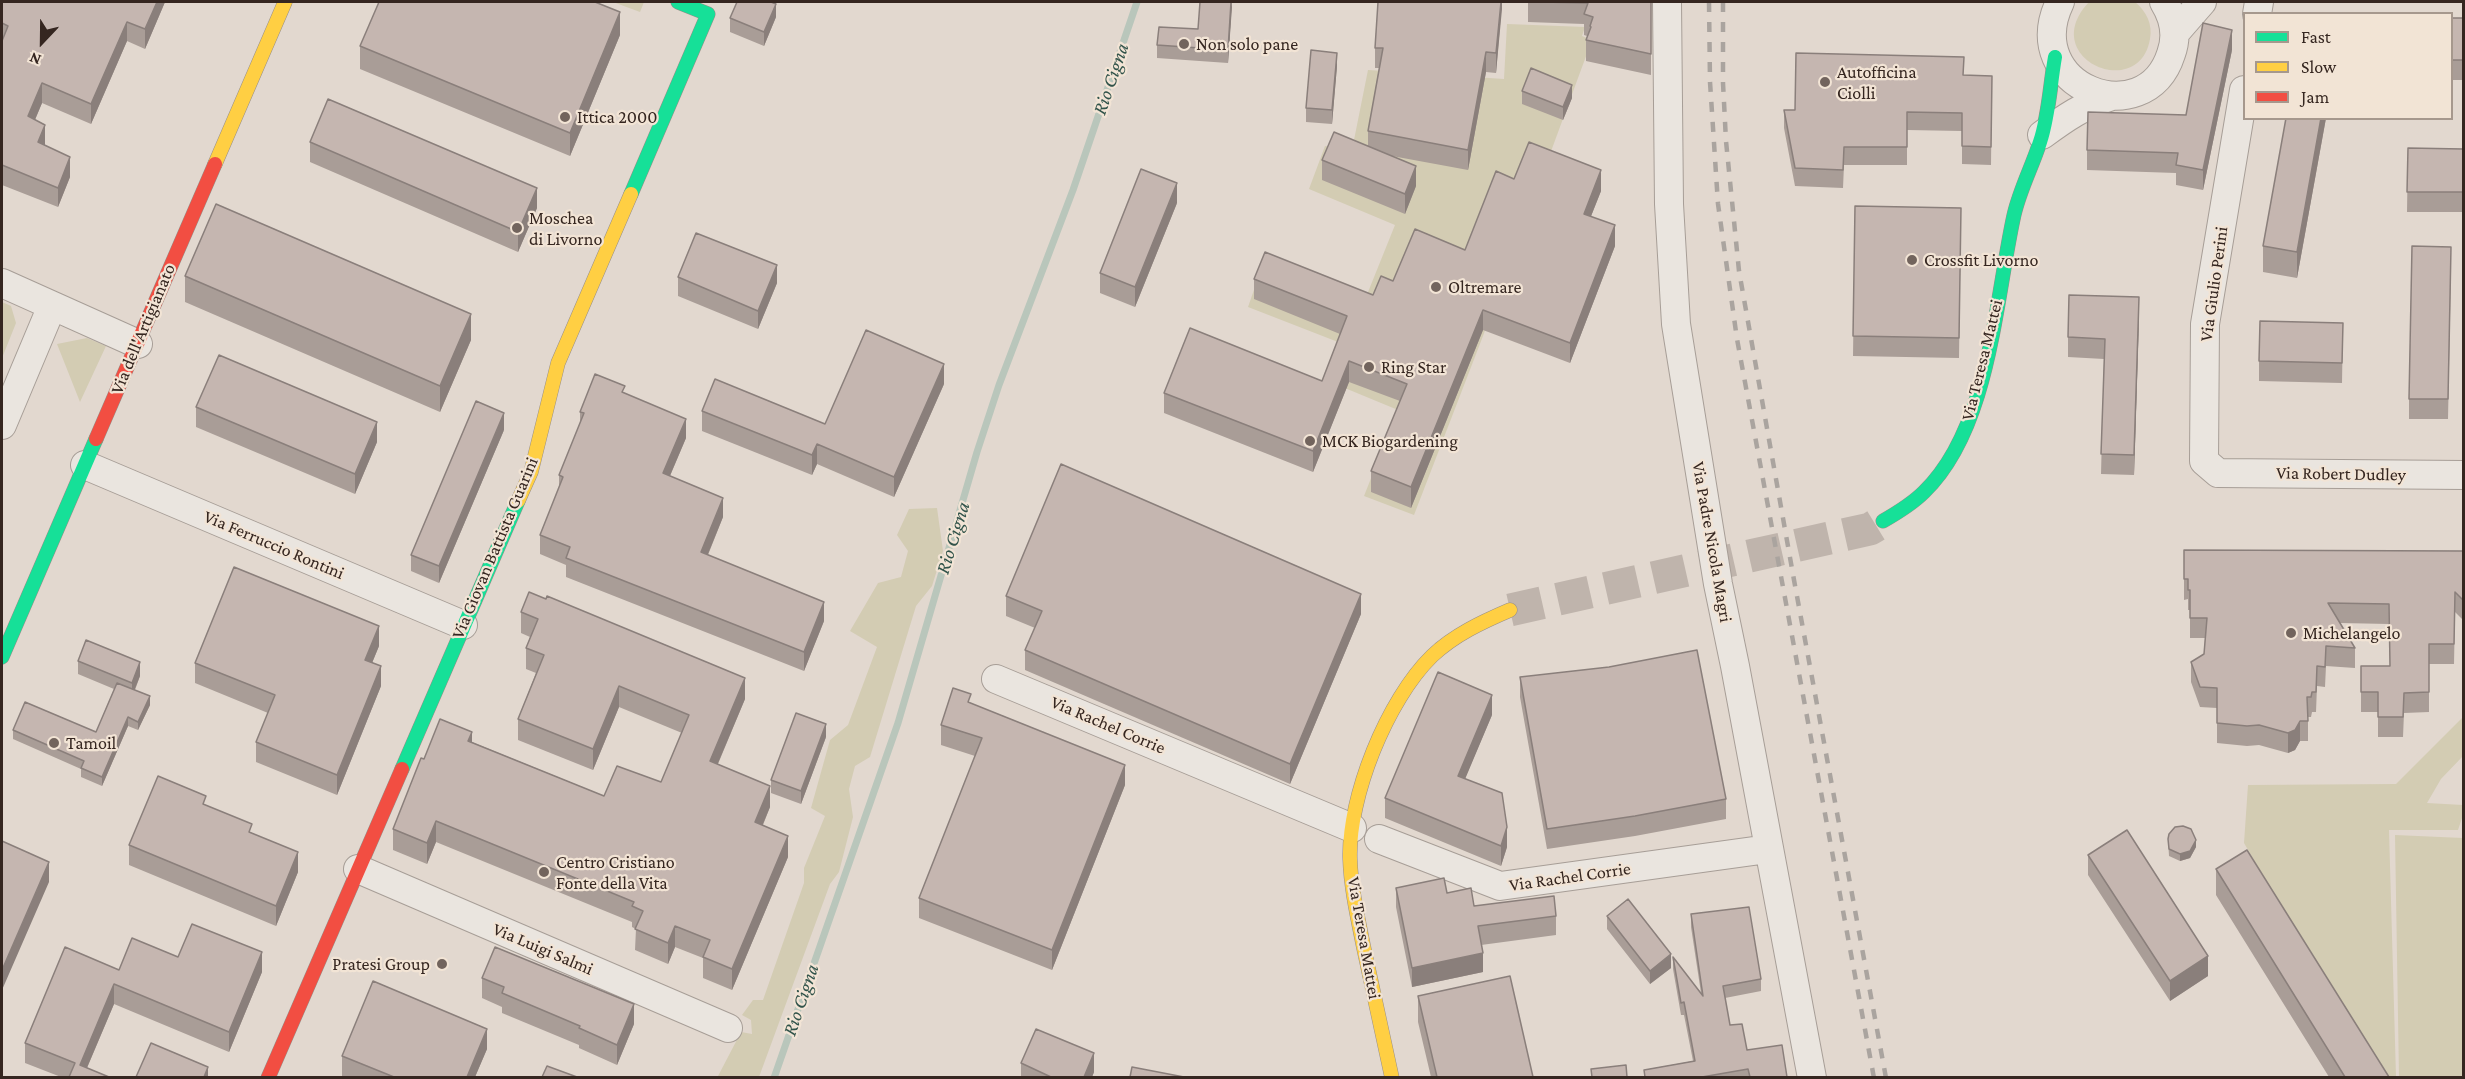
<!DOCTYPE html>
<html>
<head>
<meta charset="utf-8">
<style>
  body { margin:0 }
  #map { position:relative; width:2465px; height:1079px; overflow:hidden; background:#e2d8cf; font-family:"Crimson Pro",serif }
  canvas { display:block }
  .frame { position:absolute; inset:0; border:3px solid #352620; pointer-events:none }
  .legend { position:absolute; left:2243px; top:12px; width:210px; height:108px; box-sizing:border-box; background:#f2e4d5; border:2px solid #a6988d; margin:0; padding:8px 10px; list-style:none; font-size:18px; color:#352620 }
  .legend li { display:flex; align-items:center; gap:12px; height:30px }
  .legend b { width:30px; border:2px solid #a6988d }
  .north { position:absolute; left:12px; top:12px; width:60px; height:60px; -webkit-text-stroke:4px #f2e4d5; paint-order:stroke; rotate:202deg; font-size:16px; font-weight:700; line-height:24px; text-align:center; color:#352620 }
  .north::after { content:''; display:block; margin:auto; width:21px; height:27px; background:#352620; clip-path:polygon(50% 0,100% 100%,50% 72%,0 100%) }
</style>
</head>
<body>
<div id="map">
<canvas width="2465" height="1079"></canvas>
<div class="frame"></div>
<ul class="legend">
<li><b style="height:8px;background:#16e098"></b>Fast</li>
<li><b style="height:8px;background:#ffcf43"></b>Slow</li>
<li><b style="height:8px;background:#f24e42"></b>Jam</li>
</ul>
<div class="north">N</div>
</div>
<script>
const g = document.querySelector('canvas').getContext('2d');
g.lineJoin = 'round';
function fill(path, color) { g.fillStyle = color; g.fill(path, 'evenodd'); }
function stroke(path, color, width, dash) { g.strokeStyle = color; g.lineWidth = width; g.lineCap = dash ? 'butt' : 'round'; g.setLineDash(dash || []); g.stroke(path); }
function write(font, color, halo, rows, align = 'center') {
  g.font = font + ' "Crimson Pro",serif'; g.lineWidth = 4.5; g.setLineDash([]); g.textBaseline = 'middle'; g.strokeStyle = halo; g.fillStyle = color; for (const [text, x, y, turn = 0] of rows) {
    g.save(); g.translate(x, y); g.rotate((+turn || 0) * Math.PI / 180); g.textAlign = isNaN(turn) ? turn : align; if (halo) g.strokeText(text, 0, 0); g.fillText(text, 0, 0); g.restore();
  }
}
fill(new Path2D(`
  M613,2H644L640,12Z
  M2089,2H2135C2146,11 2153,24 2150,39C2139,103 2036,58 2089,2Z
  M1507,24L1585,27L1582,36L1592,40L1483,336L1414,515L1364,496L1398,410L1323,379L1338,342L1248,307L1262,267L1362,307L1395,225L1309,189L1325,146L1352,150L1368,70L1504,79Z
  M2,302L11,306L16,323L2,358Z
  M87,338L106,346L80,402L57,344Z
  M937,508L943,551L932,586L916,606L870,757L855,766L849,789L853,817L839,872L830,884L759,1077L717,1078L741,1032L752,1034L751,1020L742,1015L753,1000H763L804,883V868L825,816L811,808L830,740L848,725L877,647L850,631L878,583L901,577L908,551L897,535L909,509Z
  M2463,717V756L2441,779L2427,803L2463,805V815L2458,830H2389L2396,1077H2380L2244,843L2248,785L2396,784Z
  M2395,835L2463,838V1077H2399Z`), '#d3ccb3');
stroke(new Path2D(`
  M774,1078L898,723L977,452L999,385L1073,190L1137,2`), '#b9c6bb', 7);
stroke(new Path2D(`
  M1510,610L1870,529L1883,521`), '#bfb4ac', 33, [33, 16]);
const street = new Path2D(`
  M1667,2L1669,204L1676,324L1718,584L1735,666L1812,1078
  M2060,2C2019,87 2145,135 2171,54C2178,35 2174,18 2164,2
  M2257,14L2259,2
  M2175,33L2202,2
  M2244,90L2205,324L2204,461L2218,473L2464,475
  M2042,135C2065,118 2084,105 2112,96
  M2,283L138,344
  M2,425L52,306
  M85,465L463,625
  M996,679L1352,828
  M1379,839L1500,886L1768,849
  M358,869L728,1028`);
const fast = new Path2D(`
  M631,194L708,14L678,2
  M1883,521C1897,513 1912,504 1924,492C1990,428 1995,301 2014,215C2020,189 2032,167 2040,142C2049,115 2050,85 2055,57
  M2,657L96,439
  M402,769L518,501`);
const slow = new Path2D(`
  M215,164L285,2
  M518,501L531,472L558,363L631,194
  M1392,1078C1383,1035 1373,992 1364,949C1358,919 1351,889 1350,859C1348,797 1387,700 1432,656C1454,635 1482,622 1510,610`);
const jam = new Path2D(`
  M96,439L215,164
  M268,1078L402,769`);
stroke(street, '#a79e97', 30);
stroke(fast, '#978e88', 15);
stroke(slow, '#978e88', 15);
stroke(jam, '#978e88', 15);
stroke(street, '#eae5df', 28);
stroke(fast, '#16e098', 14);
stroke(slow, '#ffcf43', 14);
stroke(jam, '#f24e42', 14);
stroke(new Path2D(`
  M1709,2L1710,82L1718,204L1737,339L1874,1078
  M1723,2V83L1726,141L1739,271L1794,580L1886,1078`), '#aaa49f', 4.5, [10, 10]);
fill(new Path2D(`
  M2,2H165L145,49L127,41L91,124L42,103L35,120L45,145V146L70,177L58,207L2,185Z
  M1232,2L1228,63L1157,58V45L1198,29Z
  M1502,2L1496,73L1486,72L1468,170L1392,156L1416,186L1405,214L1322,180V160L1368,146V131L1379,68H1375V48Z
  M1528,2H1651V75L1586,61V40L1587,36L1584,35V24L1528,22Z
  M776,17L764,46L730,32V18Z
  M2451,18H2463V80H2451Z
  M620,35L570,156L360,69V46Z
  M2232,50L2203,190L2176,185V173L2087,170V150L2186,115Z
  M1337,66L1332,124L1306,122V108Z
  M1964,75L1992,76L1991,165L1962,164V131L1907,130V165H1844L1843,188L1795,186L1784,128V110H1795Z
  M1522,91L1572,98L1563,120L1522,104Z
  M2326,118L2297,278L2263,272V246Z
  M310,142L537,208L518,252L310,162Z
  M2408,148L2463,149V212H2407Z
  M1514,179L1601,191L1591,216L1615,246L1570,363L1483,330L1411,508L1371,492V471L1400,401L1349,382L1313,472L1164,413V393L1322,381L1340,334L1254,299V279L1373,295L1393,281L1465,250Z
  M1177,203L1135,307L1100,293V273Z
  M1855,206L1961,208L1959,358L1853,356Z
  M2451,267L2448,419H2409V399Z
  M185,276L471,340L440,412L185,302Z
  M678,277L777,283L758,329L678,296Z
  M2139,317L2134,475L2101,474L2104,359L2068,357V337Z
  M2343,323L2342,383L2259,381V361Z
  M944,384L894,497L817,464L812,475L702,431V411L825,424Z
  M625,393L686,438L670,476L723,517L708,555L824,621L804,671L566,577V565L540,554V535L559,489V475L580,424V412Z
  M196,407L377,442L355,494L196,427Z
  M504,430L439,583L411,571V555Z
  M2184,550L2463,551V620L2455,612L2454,664H2429V712L2404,713L2403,737H2378V712H2361V666H2390L2389,624L2340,623L2355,648V668L2326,666L2325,687L2317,686L2316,712H2312L2311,717H2308V741H2300L2295,750L2288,753L2259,745L2247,746L2217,743V708L2200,707L2191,682V662L2204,654L2205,638H2190V610H2188V599L2184,600Z
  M1006,596L1361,614L1290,784L1025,670V650L1035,628L1006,616Z
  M521,612L745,699L718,764L770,807L763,825L788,857L732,990L703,978V958L675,947L668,964L635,950L636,929L632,927V922L436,842L427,864L393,850V829L424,759L472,742L604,796L661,782L682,733L619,707L593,770L518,740V719L536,673L526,669V648L530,637L521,633Z
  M379,646L372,663L381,686L337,795L256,762V742L268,713L195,683V663Z
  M78,661L140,676L135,690L150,705L138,730L128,726L102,786L81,777V769L13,739V730L96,732L114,689L78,674Z
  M1520,677L1726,799V819L1635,836L1547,849L1520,697Z
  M971,703L1125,785L1052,970L919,918V898L975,756L941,745V725Z
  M1492,715L1465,778L1507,847L1501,866L1385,818V798Z
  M826,737L801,804L771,793V780Z
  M206,805L252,833L298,872L276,926L129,865V845Z
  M2168,839L2196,847L2190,858L2180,861L2169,856Z
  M2088,855L2208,976L2170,1001L2088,875Z
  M2216,869L2389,1077H2329L2216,895Z
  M1396,888L1447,893L1474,906L1556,916V935L1481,945L1483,972L1412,987L1396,907Z
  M1691,914L1761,979V991L1725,998L1730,1025L1747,1050L1787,1077H1644V1070L1693,1061L1684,1015H1681L1673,969V957L1701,993L1691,927Z
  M1607,916L1671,968L1650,984L1607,929Z
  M178,957L262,972L229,1052L114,1004L87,1068L109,1077H61L25,1063V1043L119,970Z
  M482,978L634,1024L617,1065L579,1048V1045L502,1013V1007L482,998Z
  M1418,996L1533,1077H1431L1418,1022Z
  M487,1049L475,1077H346L342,1076V1056Z
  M1021,1063L1094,1072L1092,1077H1021Z`), '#a99d97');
fill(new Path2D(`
  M157,2H165L145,49V29Z
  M1231,2L1232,7L1228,63V50Z
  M1501,2H1502V9L1496,73V53Z
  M776,4V17L764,46V32Z
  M620,12V35L570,156V133Z
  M127,22V41L91,124V104Z
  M2232,30V50L2203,190V170Z
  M1486,52V72L1468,170V150Z
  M1337,53V66L1332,124V110Z
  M42,83V103L28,136V116Z
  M1572,85V98L1563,120V107Z
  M2321,118H2326L2297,278V252Z
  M45,125V145L38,162V142Z
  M70,157V177L58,207V188Z
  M1416,166V186L1405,214V194Z
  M1601,170V191L1584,234V214Z
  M1177,183V203L1135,307V287Z
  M537,188V208L518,252V232Z
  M1615,225V246L1570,363V343Z
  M777,265V283L758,329V311Z
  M2139,297V317L2134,475V455Z
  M1483,310V330L1411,508V487Z
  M471,314V340L440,412V386Z
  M1349,361V382L1313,472V451Z
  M944,364V384L894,497V477Z
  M504,413V430L439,583V566Z
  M686,419V438L663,492V473Z
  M377,422V442L355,494V474Z
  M817,444V464L812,475V455Z
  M723,498V517L701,571V552Z
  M1361,594V614L1290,784V764Z
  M824,602V621L804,671V652Z
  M379,626V646L365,680V660Z
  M140,662V676L132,696V683Z
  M381,666V686L337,795V775Z
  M745,678V699L710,782V761Z
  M619,686V707L593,770V749Z
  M1492,695V715L1458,796V776Z
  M150,696V705L138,730V722Z
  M128,717V726L102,786V777Z
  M2300,721V741L2295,750L2288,753V733Z
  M826,724V737L801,804V791Z
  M472,732V753L468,741Z
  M1125,765V785L1052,970V950Z
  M770,786V807L755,843V822Z
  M436,821V842L427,864V843Z
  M1507,827V847L1501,866V846Z
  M788,836V857L732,990V969Z
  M2196,840V847L2190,858L2180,861V854Z
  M298,852V872L276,926V906Z
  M49,862V882L2,990V970Z
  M675,926V947L668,964V943Z
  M262,952V972L229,1052V1032Z
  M1483,953V972L1412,987V968Z
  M1671,954V968L1650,984V971Z
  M2208,956V976L2170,1001V981Z
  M114,984V1004L83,1077L80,1065Z
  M634,1004V1024L617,1065V1045Z
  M487,1029V1049L475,1077H467Z
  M1094,1053V1072L1092,1077H1084Z
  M208,1067V1077H204Z`), '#8a7f7b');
const building = new Path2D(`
  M2,2H157L145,29L127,22L91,104L42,83L28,116L45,125L38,142L70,157L58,188L2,165V41L8,26L2,23Z
  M379,2H595L620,12L570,133L360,46Z
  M737,2H771L776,4L764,32L730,18Z
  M1200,2H1231L1228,50L1157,45L1159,27L1198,29Z
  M1378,2H1501L1496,53L1486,52L1468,150L1368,131L1383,48H1375Z
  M1541,2H1651V54L1586,40L1591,27L1590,26L1593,17L1584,14L1588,3Z
  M2451,18H2463V60H2451Z
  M2203,23L2232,30L2203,170L2176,165L2178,153L2087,150L2088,112L2186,115Z
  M1311,50L1337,53L1332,110L1306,108Z
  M1796,53L1964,57L1963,75L1992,76L1991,147L1962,146V113L1907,112V147H1844L1843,170L1795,168L1784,110H1795Z
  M1531,68L1572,85L1563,107L1522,91Z
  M328,99L537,188L518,232L310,142Z
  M2286,118H2321L2297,252L2263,246Z
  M1334,132L1416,166L1405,194L1322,160Z
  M1529,142L1601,170L1584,214L1615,225L1570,343L1483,310L1411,487L1371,471L1407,384L1349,361L1313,451L1164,393L1190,328L1322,381L1347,316L1254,279L1265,252L1373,295L1381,276L1393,281L1415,229L1465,250L1496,171L1514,179Z
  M2408,148L2463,149V192H2407Z
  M1141,169L1177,183L1135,287L1100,273Z
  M216,204L471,314L440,386L185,276Z
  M1855,206L1961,208L1959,338L1853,336Z
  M696,233L777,265L758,311L678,277Z
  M2412,246L2451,247L2448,399H2409Z
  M2069,295L2139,297L2134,455L2101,454L2105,339L2068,337Z
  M2260,321L2343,323L2342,363L2259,361Z
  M866,330L944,364L894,477L817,444L812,455L702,411L715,379L825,424Z
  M219,355L377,422L355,474L196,407Z
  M595,374L625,386L622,392L686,419L663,473L723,498L701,552L824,602L804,652L566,558L570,547L540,535L563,477L559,475L584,413L580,412Z
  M476,401L504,413L439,566L411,555Z
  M1061,464L1361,594L1290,764L1025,650L1042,611L1006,596Z
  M2184,550L2463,551V600L2455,592L2454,644H2429V692L2404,693L2403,717H2378V692H2361V666H2390L2389,604L2328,603L2355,648L2326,646L2325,667L2317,666L2316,692H2312L2311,697H2307L2308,721H2300L2295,730L2288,733L2259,725L2247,726L2217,723V688L2200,687L2191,662L2204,654L2207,618H2190V590H2188V579H2184Z
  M234,567L379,626L365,660L381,666L337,775L256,742L275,695L195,663Z
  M529,592L546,599L547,596L745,678L710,761L770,786L755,822L788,836L732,969L703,957L710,940L675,926L668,943L635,929L643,911L632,906L634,902L436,821L427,843L393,829L421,758L424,759L440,719L472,732L468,741L604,796L617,766L661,782L689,715L619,686L593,749L518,719L544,655L526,648L538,619L521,612Z
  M86,640L140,662L132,683L78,661Z
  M1697,650L1726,799L1635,816L1547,829L1520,677L1609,667Z
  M1438,672L1492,695L1458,776L1502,793L1507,827L1501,846L1385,798Z
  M117,683L150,696L138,722L128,717L102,777L81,768L84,761L13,730L25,702L96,732Z
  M953,688L971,694L968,702L1125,765L1052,950L919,898L982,738L941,725Z
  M796,713L826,724L801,791L771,780Z
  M158,776L206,796L203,804L252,824L249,832L298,852L276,906L129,845Z
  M2183,826L2191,829L2196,840L2190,851L2180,854L2169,849L2168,839L2169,834L2175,827Z
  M2127,830L2208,956L2170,981L2088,855Z
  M2,841L49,862L2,970Z
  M2247,850L2389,1077H2345L2216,869Z
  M1444,878L1447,893L1471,888L1474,906L1554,896L1556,916L1478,926L1483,953L1412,968L1396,888Z
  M1628,899L1671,954L1650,971L1607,916Z
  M1749,907L1761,979L1723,986L1730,1025L1742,1024L1747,1050L1782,1045L1787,1077H1750L1748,1069L1702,1077H1645L1644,1070L1695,1061L1684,1002L1681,1003L1673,957L1703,996L1691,914Z
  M192,924L262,952L229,1032L114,984L80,1065L109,1077H69L75,1063L25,1043L65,947L119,970L132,938L178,957Z
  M495,947L634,1004L617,1045L579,1028L580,1026L502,993L504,987L482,978Z
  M1510,976L1533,1077H1437L1418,996Z
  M373,981L487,1029L467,1077H394L342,1056Z
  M1036,1029L1094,1053L1084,1077H1051L1021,1063Z
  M151,1043L208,1067L204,1077H136Z
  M1626,1065L1627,1077H1592L1591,1069Z
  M547,1066L577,1077H542Z
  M1132,1067L1184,1077H1130Z`);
fill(building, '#c5b6b0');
stroke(building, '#8a7f7b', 1.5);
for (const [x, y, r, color] of [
  [1184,44,6,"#72645d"],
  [1825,82,6,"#72645d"],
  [565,117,6,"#72645d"],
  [517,228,6,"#72645d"],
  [1912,260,6,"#72645d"],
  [1436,287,6,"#72645d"],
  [1369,367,6,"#72645d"],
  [1310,441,6,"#72645d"],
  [2291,633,6,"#72645d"],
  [54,743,6,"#72645d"],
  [544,872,6,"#72645d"],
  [442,964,6,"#72645d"]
]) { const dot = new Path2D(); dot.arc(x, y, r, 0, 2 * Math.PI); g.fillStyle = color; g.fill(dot); stroke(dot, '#f2e4d5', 2); }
write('18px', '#352620', '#f2e4d5', [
  ["Non solo pane",1196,44],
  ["Autofficina",1837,72],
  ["Ciolli",1837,93],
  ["Ittica 2000",577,117],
  ["Moschea",529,218],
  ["di Livorno",529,239],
  ["Crossfit Livorno",1924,260],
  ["Oltremare",1448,287],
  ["Ring Star",1381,367],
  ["MCK Biogardening",1322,441],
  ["Michelangelo",2303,633],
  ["Tamoil",66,743],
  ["Centro Cristiano",556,862],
  ["Fonte della Vita",556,883],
  ["Pratesi Group",430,964,"right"]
], 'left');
write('18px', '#352620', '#f2e4d5', [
  ["Via Giulio Perini",2214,284,-82],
  ["Via dell'Artigianato",143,329,-67],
  ["Via Teresa Mattei",1982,360,-76],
  ["Via Robert Dudley",2341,474,1],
  ["Via Padre Nicola Magri",1712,542,80],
  ["Via Ferruccio Rontini",274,545,23],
  ["Via Giovan Battista Guarini",495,548,-67],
  ["Via Rachel Corrie",1108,725,23],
  ["Via Rachel Corrie",1570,877,-8],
  ["Via Teresa Mattei",1364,938,80],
  ["Via Luigi Salmi",543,949,23]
]);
write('italic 20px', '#31534a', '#f2e4d5', [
  ["Rio Cigna",1111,79,-71],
  ["Rio Cigna",953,538,-73],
  ["Rio Cigna",801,1000,-71]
]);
</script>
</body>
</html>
